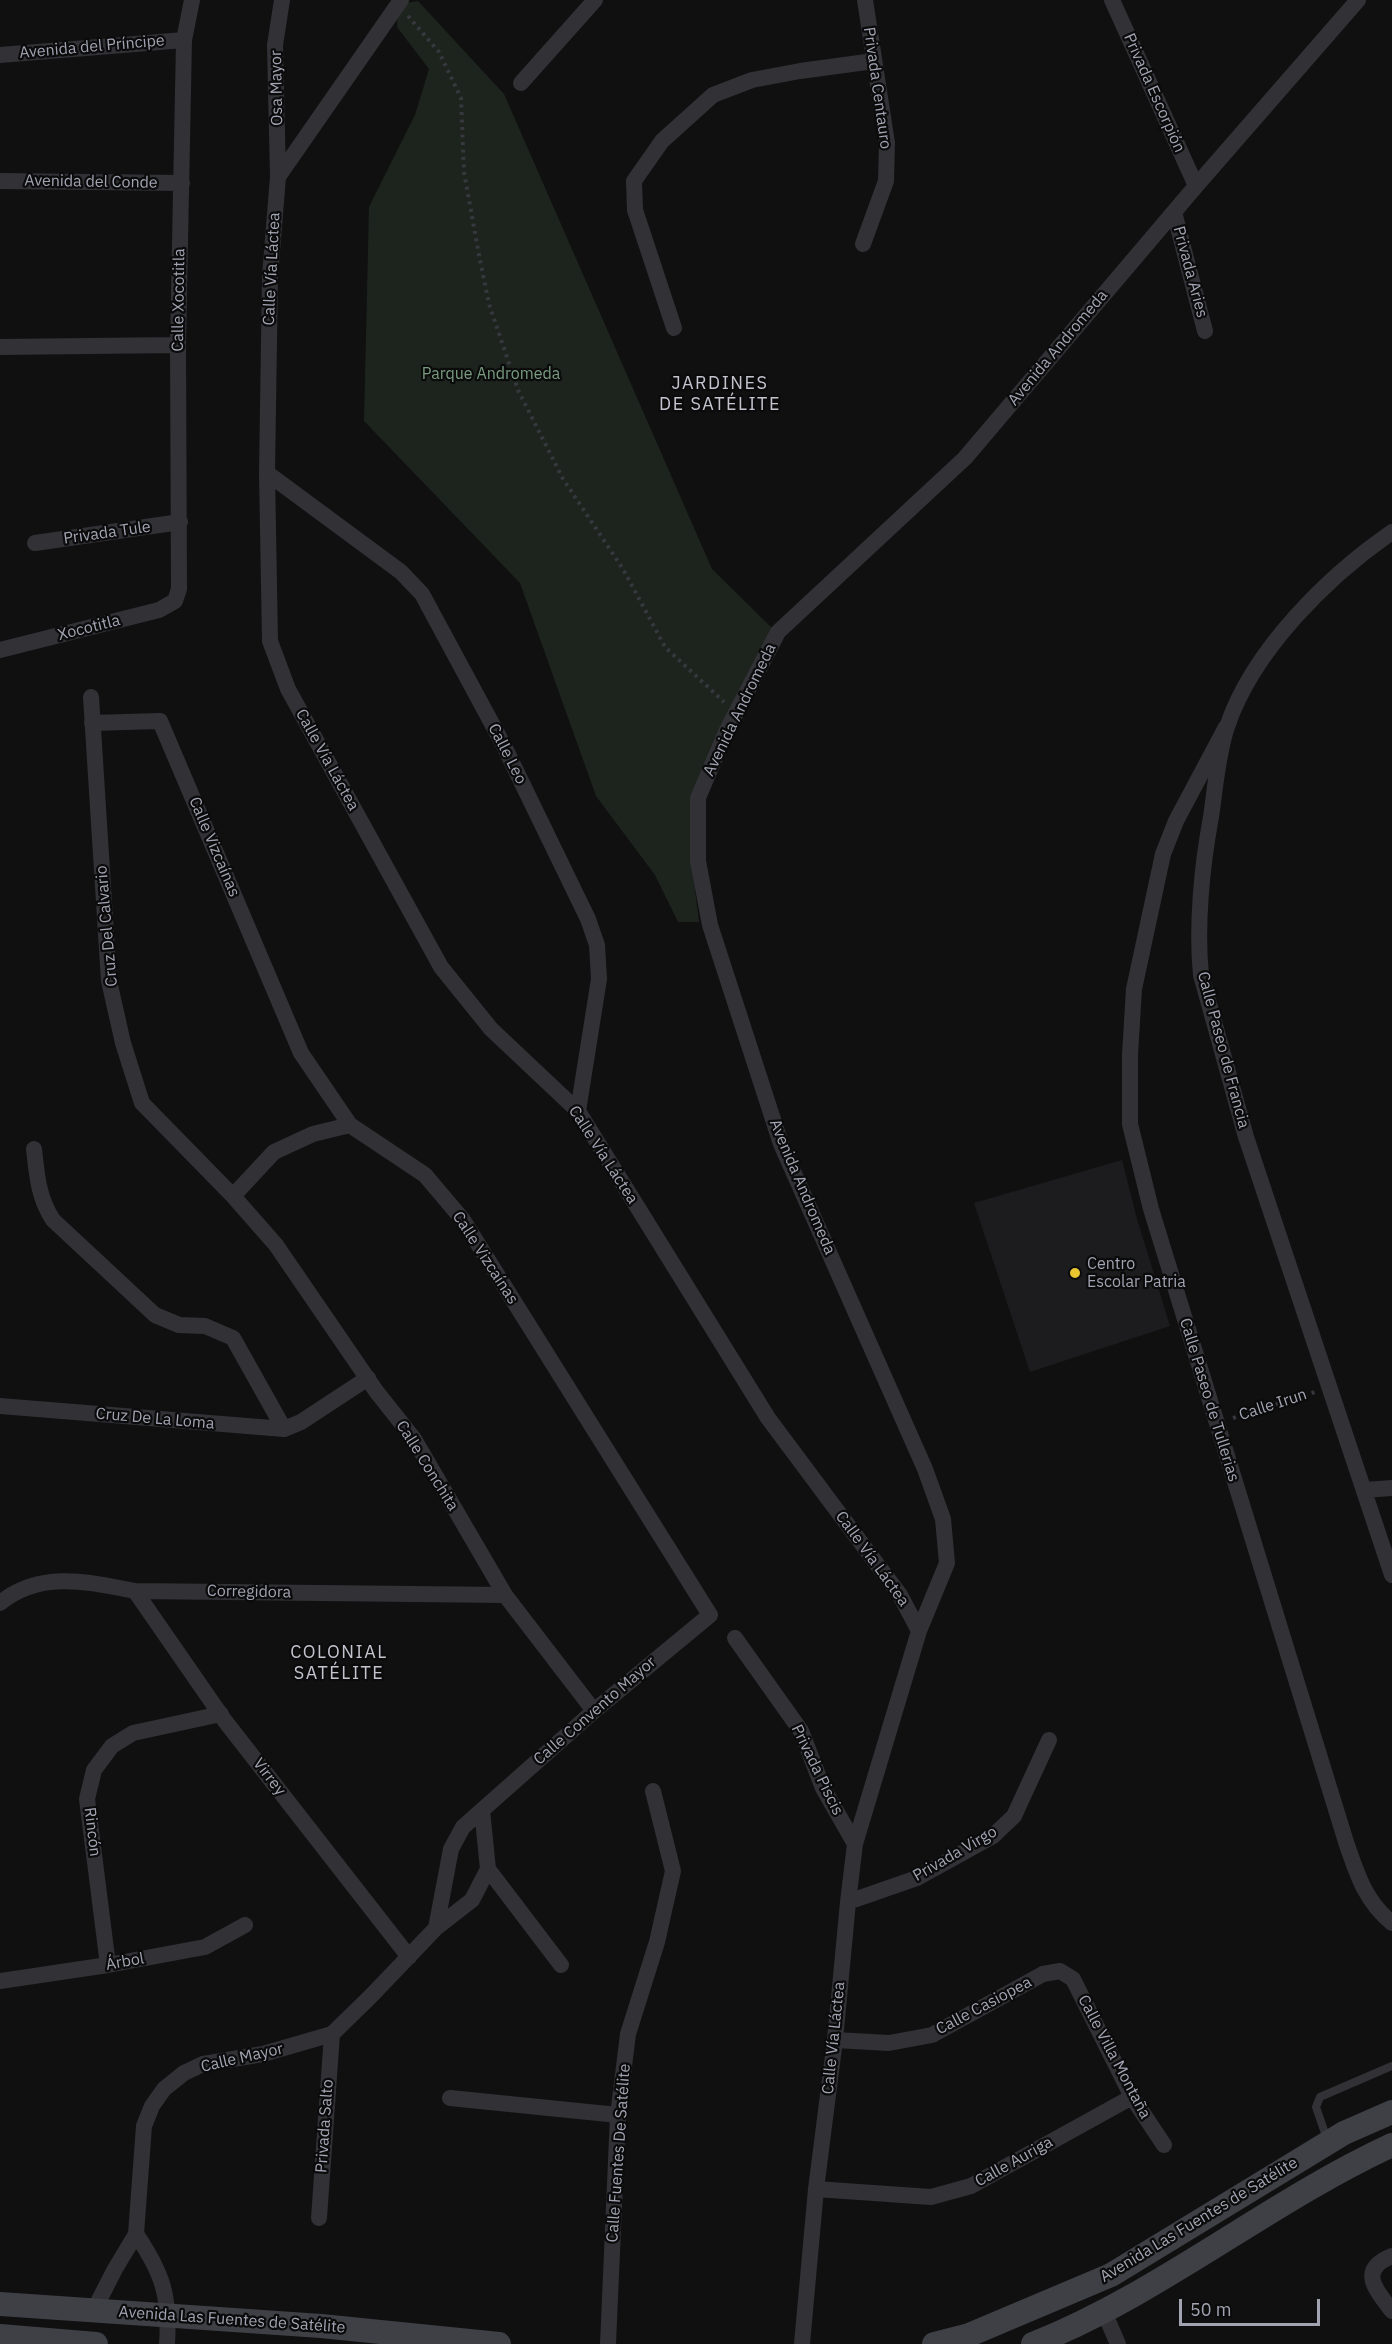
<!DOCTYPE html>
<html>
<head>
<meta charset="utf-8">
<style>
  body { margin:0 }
  #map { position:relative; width:1392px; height:2344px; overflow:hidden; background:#101011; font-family:"IBM Plex Sans",sans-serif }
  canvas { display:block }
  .scale { position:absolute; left:1179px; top:2299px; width:141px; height:27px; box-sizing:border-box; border:3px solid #a2a4b2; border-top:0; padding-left:8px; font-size:18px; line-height:21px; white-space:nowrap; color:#a2a4b2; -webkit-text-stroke:4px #0b0b0c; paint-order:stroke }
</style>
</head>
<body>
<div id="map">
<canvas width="1392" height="2344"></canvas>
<div class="scale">50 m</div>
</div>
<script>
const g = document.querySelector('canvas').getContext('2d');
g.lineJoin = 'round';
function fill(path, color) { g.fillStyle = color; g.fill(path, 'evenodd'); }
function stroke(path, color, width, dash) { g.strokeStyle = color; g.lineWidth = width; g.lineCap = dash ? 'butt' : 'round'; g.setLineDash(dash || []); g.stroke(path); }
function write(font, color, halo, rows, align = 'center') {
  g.font = font + ' "IBM Plex Sans",sans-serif'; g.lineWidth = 4.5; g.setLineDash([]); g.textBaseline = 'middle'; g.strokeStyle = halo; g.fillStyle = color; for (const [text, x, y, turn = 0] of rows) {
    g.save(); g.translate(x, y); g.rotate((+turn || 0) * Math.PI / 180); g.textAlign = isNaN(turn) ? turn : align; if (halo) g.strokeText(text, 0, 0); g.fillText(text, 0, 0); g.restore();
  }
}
fill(new Path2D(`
  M1122,1160L1137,1219L1170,1326L1030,1372L974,1203Z`), '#1c1c1e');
fill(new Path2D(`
  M418,1L504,94L712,569L774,630L693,793L690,850L699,922H678L655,875L596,796L520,583L364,421L369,207L415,115L429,69L397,27L398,4Z`), '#1d241e');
stroke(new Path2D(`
  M408,16L439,52L461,98L464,172L479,255L489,304L518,390L563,479L623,569L665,647L724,702
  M1233,1418L1315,1392`), '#37383d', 4, [3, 4.5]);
stroke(new Path2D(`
  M1327,2139L1316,2107L1320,2097L1392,2066`), '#313136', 8);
stroke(new Path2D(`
  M282,0L275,45L278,177L270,276L267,473L270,641L288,689L441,967L491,1029L578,1111L768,1418L900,1595L919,1631
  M1112,0L1196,186
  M0,55L184,40
  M521,83L595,0
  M278,177L401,0
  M0,181L182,183
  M1174,212L1205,331
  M863,244L886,181L887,143L865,0
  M674,328L635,210L634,181L662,141L713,95L752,80L800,71L874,61
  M0,347L178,345
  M267,473L401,572L422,594L504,746L588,919L597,945L599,979L578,1111
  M1392,532C1328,576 1252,651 1227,727C1218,752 1215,790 1211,817C1202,865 1196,926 1201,975L1246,1137L1392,1575
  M35,543L180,522
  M0,650L159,610L175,601L179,589L178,345L184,40L192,0
  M91,697L109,981L123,1043L142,1103L233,1196L276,1245L376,1391L414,1439L505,1595L594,1711
  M92,723L160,721L301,1053L350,1125L425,1175L463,1220L710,1615L594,1711L463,1827L451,1849L436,1928
  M1226,727L1176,821L1163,854L1134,989L1130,1055V1124L1151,1209L1346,1842C1357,1874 1365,1901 1392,1923
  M34,1149C37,1175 38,1197 53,1220L155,1315L179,1325L205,1326L233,1338L284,1429
  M233,1196L274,1152L313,1134L350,1125
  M0,1406L284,1429L301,1422L368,1378
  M1365,1490L1392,1488
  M135,1591L225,1721L409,1957
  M0,1603C41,1570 88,1582 135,1591L505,1595
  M735,1638L801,1731L823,1788L855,1844
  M488,1869L561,1965
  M848,1902L917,1878L993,1836L1014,1816L1049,1740
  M108,1965L87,1799L94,1770L112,1746L133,1733L221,1714
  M0,1981L108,1965L205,1947L245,1925
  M835,2040L889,2043L932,2035L1043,1974L1060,1971L1073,1979L1132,2097L1164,2145
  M450,2098L618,2115
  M816,2189L931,2197L971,2186L1132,2097
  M319,2218L332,2034
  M136,2234C163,2274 170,2296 167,2344
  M1392,2256C1357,2270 1376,2290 1392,2311
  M94,2310L115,2269L136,2234L144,2126L152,2106L164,2089L184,2073L203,2064L263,2054L332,2034L371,1996L436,1928L472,1900L488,1869L482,1810
  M1104,2312L1118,2344
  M608,2344L618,2115L628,2034L657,1942L673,1871L653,1791
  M802,2344L816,2189L835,2040L848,1902L855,1844L919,1631L947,1563L943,1519L925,1469L781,1144L710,925L698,861V798L726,732L778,632L965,458L1196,186L1358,0`), '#313136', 16);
stroke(new Path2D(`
  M0,2304L321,2326L499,2344
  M0,2336L96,2344
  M934,2344L969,2335L1111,2275L1344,2133L1392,2112
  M1033,2344C1161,2293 1267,2203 1392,2145`), '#3f4046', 24);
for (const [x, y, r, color] of [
  [1075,1273,6,"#e9c530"]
]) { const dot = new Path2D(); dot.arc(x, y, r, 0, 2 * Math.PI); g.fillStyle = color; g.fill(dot); stroke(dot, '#0b0b0c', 2); }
write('16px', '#a2a4b2', '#0b0b0c', [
  ["Avenida del Príncipe",92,47,-5],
  ["Osa Mayor",277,88,-91],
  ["Privada Centauro",877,88,82],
  ["Privada Escorpión",1154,93,66],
  ["Avenida del Conde",91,182,1],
  ["Calle Vía Láctea",272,269,-87],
  ["Privada Aries",1190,272,75],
  ["Calle Xocotitla",179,300,-89],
  ["Avenida Andromeda",1058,348,-50],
  ["Privada Tule",107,533,-8],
  ["Xocotitla",89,628,-14],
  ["Avenida Andromeda",740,710,-64],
  ["Calle Leo",507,754,63],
  ["Calle Vía Láctea",327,760,61],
  ["Calle Vizcaínas",214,847,67],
  ["Cruz Del Calvario",107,926,-95],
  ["Calle Paseo de Francia",1223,1050,75],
  ["Calle Vía Láctea",603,1155,57],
  ["Avenida Andromeda",802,1187,67],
  ["Calle Vizcaínas",485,1258,57],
  ["Calle Paseo de Tullerias",1209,1400,73],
  ["Calle Irun",1273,1405,-18],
  ["Cruz De La Loma",155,1419,5],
  ["Calle Conchita",427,1466,58],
  ["Calle Vía Láctea",872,1559,54],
  ["Corregidora",249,1592,1],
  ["Calle Convento Mayor",595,1711,-41],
  ["Privada Piscis",817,1770,64],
  ["Virrey",269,1777,52],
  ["Rincón",92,1832,83],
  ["Privada Virgo",955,1854,-30],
  ["Árbol",125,1962,-10],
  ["Calle Casiopea",984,2006,-28],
  ["Calle Vía Láctea",834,2038,-84],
  ["Calle Villa Montaña",1114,2057,62],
  ["Calle Mayor",242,2058,-13],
  ["Privada Salto",325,2126,-86],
  ["Calle Fuentes De Satélite",619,2153,-86],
  ["Calle Auriga",1014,2162,-29],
  ["Avenida Las Fuentes de Satélite",1199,2220,-31],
  ["Avenida Las Fuentes de Satélite",232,2320,4]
]);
write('16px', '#799c80', '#0b0b0c', [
  ["Parque Andromeda",491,374]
]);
write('16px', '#a2a4b2', '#0b0b0c', [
  ["Centro",1087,1264],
  ["Escolar Patria",1087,1282]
], 'left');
g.letterSpacing = '1.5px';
write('18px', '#c3c4ce', '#0b0b0c', [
  ["JARDINES",720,384],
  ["DE SATÉLITE",720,405],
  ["COLONIAL",339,1653],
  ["SATÉLITE",339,1674]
]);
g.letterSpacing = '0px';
</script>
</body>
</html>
